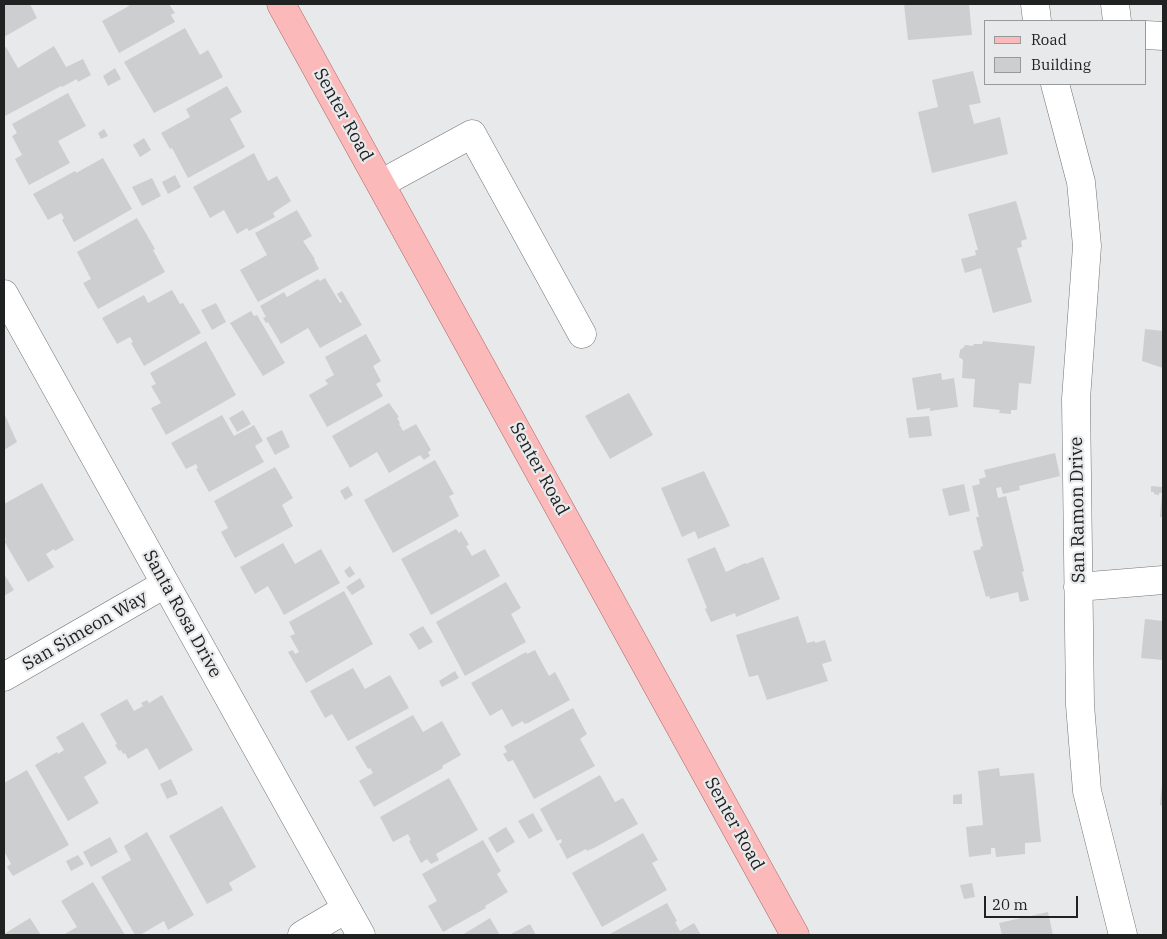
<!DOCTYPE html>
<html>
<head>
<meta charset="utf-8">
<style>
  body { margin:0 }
  #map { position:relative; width:1167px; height:939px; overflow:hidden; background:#e8e9eb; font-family:"IBM Plex Serif",serif }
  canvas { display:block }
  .frame { position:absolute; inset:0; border:5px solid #202121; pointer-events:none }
  .legend { position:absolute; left:984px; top:20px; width:162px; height:65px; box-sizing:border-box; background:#e8e9eb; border:1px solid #98999a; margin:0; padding:6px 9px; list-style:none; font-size:15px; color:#202121 }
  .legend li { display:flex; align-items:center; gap:10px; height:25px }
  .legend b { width:25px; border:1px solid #98999a }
  .scale { position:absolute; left:984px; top:896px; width:94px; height:22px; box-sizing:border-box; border:2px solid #202121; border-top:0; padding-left:6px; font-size:15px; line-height:18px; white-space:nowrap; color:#202121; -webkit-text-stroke:4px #e8e9eb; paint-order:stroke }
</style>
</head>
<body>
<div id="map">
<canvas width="1167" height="939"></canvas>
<div class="frame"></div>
<ul class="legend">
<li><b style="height:6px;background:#fcb9ba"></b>Road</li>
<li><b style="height:14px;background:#cdcecf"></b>Building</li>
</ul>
<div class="scale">20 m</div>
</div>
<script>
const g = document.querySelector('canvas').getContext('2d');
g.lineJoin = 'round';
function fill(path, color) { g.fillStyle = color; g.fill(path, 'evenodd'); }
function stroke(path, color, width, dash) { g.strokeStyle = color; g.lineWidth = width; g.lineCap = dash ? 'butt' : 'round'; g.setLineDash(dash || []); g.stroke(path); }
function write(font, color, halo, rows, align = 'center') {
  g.font = font + ' "IBM Plex Serif",serif'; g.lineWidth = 4.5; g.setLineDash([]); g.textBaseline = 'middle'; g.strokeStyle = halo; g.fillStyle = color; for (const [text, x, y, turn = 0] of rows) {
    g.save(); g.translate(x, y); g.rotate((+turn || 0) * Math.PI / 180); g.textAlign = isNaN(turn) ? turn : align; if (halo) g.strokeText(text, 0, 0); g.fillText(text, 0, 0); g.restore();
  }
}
fill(new Path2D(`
  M4,4H30L37,18L4,37Z
  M128,4H169L175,13L171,15L175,22L119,53L102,21L129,6Z
  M904,4H969L972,35L908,40Z
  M185,28L200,55L208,50L223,77L154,113L124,62Z
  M54,46L66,67L83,59L91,75L78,82L77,79L62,87L61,86L5,116L4,48L6,47L18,68Z
  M115,68L121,79L108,86L103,76Z
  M973,71L981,103L969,105L974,124L1000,117L1008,154L932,173L918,112L938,107L932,80Z
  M227,86L242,112L230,119L245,147L188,178L172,148L170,149L161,133L190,117L186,109Z
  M68,93L86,126L58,141L70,163L29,185L15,159L22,155L12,136L17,133L12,124Z
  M104,129L108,136L101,139L98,133Z
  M144,138L151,150L140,157L133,145Z
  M254,153L268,181L277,176L291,201L273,213L275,217L249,231L247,228L237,234L224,210L210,218L193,187Z
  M103,158L132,209L74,242L62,220L64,218L61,213L48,220L33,194L75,171L76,173Z
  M175,175L181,187L168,194L162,182Z
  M152,178L161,196L142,206L132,187Z
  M1016,201L1027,239L1021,241L1022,247L1017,248L1032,302L993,313L981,268L965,273L961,259L976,255L975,250H978L968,214Z
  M297,210L312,236L303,241L315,259H314L319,269L258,302L240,270L267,255L255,233Z
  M137,218L155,249L153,250L165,272L98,309L83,283L91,279L77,252Z
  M325,278L340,303L342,302L337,294L342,291L362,325L320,348L308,328L281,344L268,322L266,323L263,318L266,317L260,306L284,292L287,297L318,279L320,281Z
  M172,290L180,304L183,303L201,333L144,366L131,343L133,342L130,337L117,344L102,318L144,295L148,303Z
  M216,303L226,322L212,330L201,310Z
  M251,311L254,316L257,315L285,363L263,376L230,323Z
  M1145,329L1163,331V368L1142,361Z
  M366,334L381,361L373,366L381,381L376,384L383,396L327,427L309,395L328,384L325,380L334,375L325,357Z
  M206,341L236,395L166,435L151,408L161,403L151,386L156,384L150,373Z
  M983,341L1035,346L1031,384L1019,383L1017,410H1011V414L999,413L1000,410L973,407L975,379L962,378L963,360L959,357L960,350L964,347L965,345L973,346L974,344H982Z
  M941,373L942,380L954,378L958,407L930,411V408L917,410L912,378Z
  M629,393L653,435L610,459L585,416Z
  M389,403L399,417L397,418L400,423L399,424L403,431L416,424L431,450L428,452L430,456L424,460L420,455L389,473L377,452L350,468L332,436Z
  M243,410L251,424L237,432L229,418Z
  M4,413L17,442L4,450Z
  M222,415L234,436L254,425L263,441L255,446L264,462L209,492L196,469L198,468L196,464L186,469L171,443Z
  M929,416L932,436L909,438L906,418Z
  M282,430L290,447L275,455L266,438Z
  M1055,453L1060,476L1019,486L1020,490L1003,494L1001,487L996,488L998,498L1006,496L1024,571L1022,572L1029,600L1020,602L1018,592L990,599L989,596L986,597L973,551L981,549L980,547L983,546L976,517H979L972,486L980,484L979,479L986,477L984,470Z
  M435,460L454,494L449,496L459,516L393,553L364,500Z
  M275,467L293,498L282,505L293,526L235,558L221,532L228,528L214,501Z
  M704,471L730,526L698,539L695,531L682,537L661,488Z
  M42,483L74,540L55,551L54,549L46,554L54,567L28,582L4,541L6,540L4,535V504Z
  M964,484L970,511L949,516L942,489Z
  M348,486L353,495L345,500L340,491Z
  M1151,486L1163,487V517H1160L1162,493H1159V495L1154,494V492H1151Z
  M456,529L459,533L461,531L469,545L466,546L472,556L485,549L500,576L431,615L401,559Z
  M283,543L295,564L321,549L340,583L284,615L268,586L255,594L240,567Z
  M715,547L726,572L745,563L746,564L763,557L780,599L736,617L735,613L711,622L705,609L707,608L687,559Z
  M350,566L355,574L349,578L344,571Z
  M4,574L14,590L4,596Z
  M360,578L365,587L352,595L346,587Z
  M506,582L521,608L511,614L526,642L465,676L436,622Z
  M344,591L373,644L306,683L288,652L293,650L295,654L299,652L290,636L295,634L289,622Z
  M798,616L807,643L815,641V643L825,640L832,661L822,664L828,681L767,700L758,675L749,677L736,635Z
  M1145,619L1163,621V660L1141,658Z
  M423,626L433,642L419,650L409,634Z
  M535,650L549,676L555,672L570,700L528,723L524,724L523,721L512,727L502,709L490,716L471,683L526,652L527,654Z
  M353,668L365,689L390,675L409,708L348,741L332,714L325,718L310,691Z
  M455,671L459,678L442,687L439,681Z
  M162,695L193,750L159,770L147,748L128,759L125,753L123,754L121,750L119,751L115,745L117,744L100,714L127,699L134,711L143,706L141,703L147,700L149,703Z
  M573,708L587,734L580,739L595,766L534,799L513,760L508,762L503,754L507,752L504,746Z
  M413,715L423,732L442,721L461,755L442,766L443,768L374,807L359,781L373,773L370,768L368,769L355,747Z
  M83,722L107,763L84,777L99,803L68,821L35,765L57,752L58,754L64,750L56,737Z
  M999,768L1000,776L1034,773L1041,842L1025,843V854L996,857L995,848H991V854L969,857L966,827L983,825L978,771Z
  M27,770L69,845L13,876L7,867L11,864L4,851V783Z
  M600,775L615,802L623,798L638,824L596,847L587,851L586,849L567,859L559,844L562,842L561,839L557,841L540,809Z
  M449,778L478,830L436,854L439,860L431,864L427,859L421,863L409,841L411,840L408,834L393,842L380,817Z
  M171,779L178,794L167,799L160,784Z
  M1162,784L1163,785V806L1160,805Z
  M962,794V804H953V795Z
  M222,806L256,867L229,883L233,890L207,904L169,836Z
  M533,813L543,831L529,839L518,821Z
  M506,827L515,842L497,853L488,838Z
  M147,832L194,915L168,930L164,921L140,935H135L101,877L131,860L124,846Z
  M643,833L658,860L652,863L667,890L602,927L572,873Z
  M110,837L118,852L91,867L83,852Z
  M483,840L501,871L497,874L508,892L485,906L486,908L443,932L428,906L437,901L422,874Z
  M78,855L84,864L71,871L66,861Z
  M93,882L125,935H63L77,927L61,901Z
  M972,883L975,897L964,899L960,885Z
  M667,903L677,921L675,922L680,931L694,923L701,935H608Z
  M1048,912L1053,935H1002L999,923Z
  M30,918L41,935H4V934Z
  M490,918L500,935H462Z
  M530,924L536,935H509Z`), '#cdcecf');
const minor = new Path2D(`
  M1035,4L1037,21
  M1115,4L1117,21
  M1146,35L1163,36
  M1055,84L1081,182L1087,246L1076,399L1080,705L1087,791L1123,935
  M382,183L472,134L582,334
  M4,294L361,935
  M1078,587L1163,580
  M4,677L165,584
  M302,935L346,909`);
const major = new Path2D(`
  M281,4L795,935`);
stroke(minor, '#727374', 29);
stroke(major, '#ae6667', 29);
stroke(minor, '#fff', 28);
stroke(major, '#fcb9ba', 28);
write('18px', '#202121', '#e8e9eb', [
  ["Senter Road",343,115,61],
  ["Senter Road",539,469,61],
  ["San Ramon Drive",1078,510,-91],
  ["Santa Rosa Drive",182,614,61],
  ["San Simeon Way",85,631,-30],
  ["Senter Road",734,824,61]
]);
</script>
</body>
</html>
